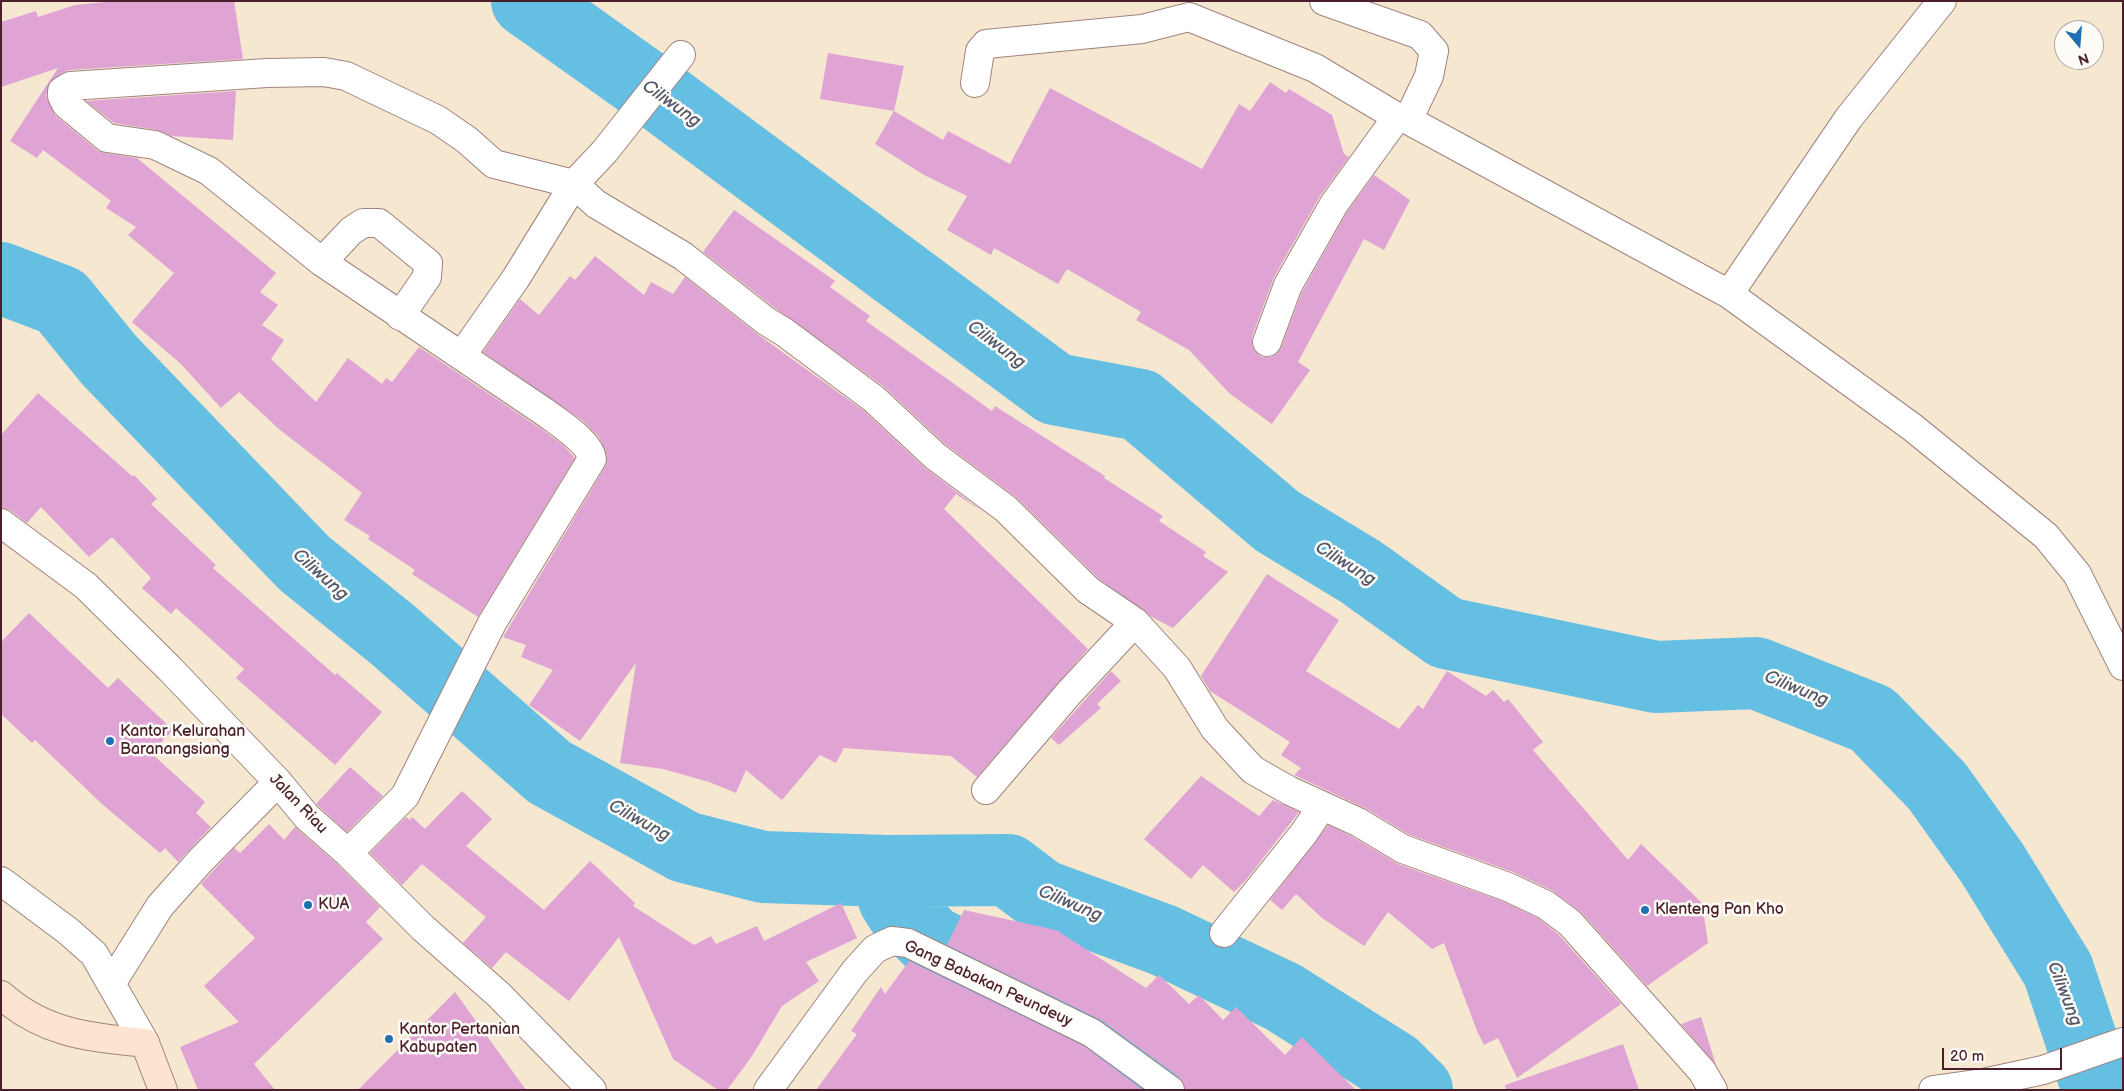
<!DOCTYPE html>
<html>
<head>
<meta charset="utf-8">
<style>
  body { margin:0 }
  #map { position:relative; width:2124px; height:1091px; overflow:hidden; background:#f6e7d1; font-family:"Balsamiq Sans",sans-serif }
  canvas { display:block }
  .frame { position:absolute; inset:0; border:2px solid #4a1f2b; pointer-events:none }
  .north { position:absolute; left:2054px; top:20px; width:50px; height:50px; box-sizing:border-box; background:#fdfcf7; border:1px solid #b5a4a5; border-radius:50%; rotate:162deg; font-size:14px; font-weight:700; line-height:20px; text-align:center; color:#4a1f2b }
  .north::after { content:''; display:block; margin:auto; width:18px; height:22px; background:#1f6fb2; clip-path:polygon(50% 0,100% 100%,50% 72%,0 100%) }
  .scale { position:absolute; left:1942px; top:1048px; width:120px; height:22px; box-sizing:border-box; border:2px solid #4a1f2b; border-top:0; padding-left:6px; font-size:15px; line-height:18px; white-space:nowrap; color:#4a1f2b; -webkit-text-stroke:4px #fdfcf7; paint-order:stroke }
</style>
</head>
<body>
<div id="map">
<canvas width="2124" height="1091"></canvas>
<div class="frame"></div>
<div class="north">N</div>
<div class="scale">20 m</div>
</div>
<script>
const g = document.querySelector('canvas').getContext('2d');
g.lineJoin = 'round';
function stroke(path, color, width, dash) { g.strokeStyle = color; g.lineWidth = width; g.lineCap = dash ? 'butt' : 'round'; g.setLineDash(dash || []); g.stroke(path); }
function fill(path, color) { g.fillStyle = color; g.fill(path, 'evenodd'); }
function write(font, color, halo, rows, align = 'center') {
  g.font = font + ' "Balsamiq Sans",sans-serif'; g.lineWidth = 5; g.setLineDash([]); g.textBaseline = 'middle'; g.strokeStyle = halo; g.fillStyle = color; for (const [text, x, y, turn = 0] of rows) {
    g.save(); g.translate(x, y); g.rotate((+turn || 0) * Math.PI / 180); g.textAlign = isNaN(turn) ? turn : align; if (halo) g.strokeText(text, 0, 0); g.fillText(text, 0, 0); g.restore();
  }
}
stroke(new Path2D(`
  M527,1L655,92L1055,389L1140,405L1277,521L1361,572L1446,633L1656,677L1756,673L1872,719L1937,786L1992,863L2058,970L2098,1090
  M1,278L61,301L109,360L304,563L393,635L549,772L685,847L763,867L887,871L1008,870L1041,895L1163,940L1283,997L1394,1067L1417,1090
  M887,871L894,899L903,913L931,941L1053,1005L1110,1039L1186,1090`), '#64bfe2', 72);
fill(new Path2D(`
  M116,1H234L243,59L69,70L62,73L49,83L46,96L56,116L97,150L105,153L137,158L276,273L260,292L278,305L262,325L284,340L271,359L316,402L348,358L382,384L386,378L392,382L419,347L537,426L563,445L575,458L478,617L412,574L415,570L368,539L370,536L344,520L362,493L280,430L239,392L221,408L181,364L132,322L174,273L128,235L136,227L106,208L111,201L43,150L37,158L10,141L58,68L1,87V22L36,11L38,17L75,5Z
  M828,53L904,66L894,111L820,99Z
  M1270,82L1286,93L1289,89L1332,115L1344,154L1349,157L1320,196L1274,277L1252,337V345L1255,352L1262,357H1270L1277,354L1281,348L1302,292L1347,212L1374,175L1410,200L1384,250L1364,239L1298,362L1310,370L1272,424L1229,393L1189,350L1136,320L1141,312L1067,269L1058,284L994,248L991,255L947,230L967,196L924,175L875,144L894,111L943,140L948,131L1010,164L1050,88L1202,169L1239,104L1250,111Z
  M236,91L233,140L172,136L157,130L114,123L86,101Z
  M734,210L835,281L830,287L870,316L866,321L992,411L995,406L1105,476L1104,478L1163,516L1159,521L1206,552L1203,556L1228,572L1173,628L1150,616L1098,578L1017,498L945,444L883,386L775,308L703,252Z
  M595,256L644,295L651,282L673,294L685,277L756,333L864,411L924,467L983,512L956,494L944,509L1088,649L977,777L951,756L844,748L836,763L820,755L782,800L746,770L736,793L709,782L663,769L620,763L636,663L580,741L529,705L553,670L521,657L526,645L503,637L605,467L607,455L599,437L583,421L483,352L520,299L539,315L570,276L575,280Z
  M38,393L132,476L134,475L157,499L151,504L216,565L213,568L335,675L337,673L382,712L335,765L236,678L244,669L176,608L171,614L142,588L151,578L112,537L89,557L41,507L27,523L10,510L1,508V435Z
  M1267,574L1339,620L1306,671L1399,729L1418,705L1423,709L1447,671L1486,696L1493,690L1504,702L1508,699L1543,742L1533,750L1628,860L1641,844L1702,903L1708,943L1647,986L1582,913L1553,891L1513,872L1410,835L1365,808L1294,775L1301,768L1281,755L1290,742L1210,691L1201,676Z
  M29,613L108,688L118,678L173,730L151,753L205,802L196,813L211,827L178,862L165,848L160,853L102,804L35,740L32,743L1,714V642Z
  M1111,671L1121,681L1097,704L1101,708L1059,745L1051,738Z
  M350,767L383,796L347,832L316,804Z
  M1201,776L1259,816L1273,800L1299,812L1246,880L1234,892L1203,865L1191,879L1144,839Z
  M462,791L492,819L466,846L544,910L590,861L635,903L633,906L694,945L711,936L716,944L757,926L764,941L841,903L857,938L806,962L819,981L782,1006L752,1056L727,1090H718L673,1059L619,937L569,1001L506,952L492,968L463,943L486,917L422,864L402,885L370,853L406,817L410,820L412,817L425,829Z
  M269,824L284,840L295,827L337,864L380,907L366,922L383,939L254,1064L275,1090H198L180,1047L239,1022L204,986L255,938L201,884L234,848L240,853Z
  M1328,825L1351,836L1398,864L1502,901L1538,918L1559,935L1621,1004L1517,1078L1498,1038L1484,1045L1477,1031L1444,943L1432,949L1388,912L1364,946L1322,918L1296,894L1282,910L1270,900Z
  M964,910L1056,930L1146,988L1159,975L1189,1004L1199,995L1223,1020L1236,1007L1285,1055L1302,1037L1356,1090H1185L1179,1077L1101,1020L947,945Z
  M909,961L1084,1046L1143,1090H816L857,1034L851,1031L881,987L885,994Z
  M455,992L526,1090H358Z
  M1701,1017L1716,1065L1681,1024Z
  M1623,1044L1639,1090H1506L1505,1085Z`), '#dfa3d4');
const street = new Path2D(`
  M1324,1L1420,35L1434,51L1429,76L1408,120
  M975,83L980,51L986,44L1142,29L1189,17L1315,68L1397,117L1408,120L1729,294L1912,427L2046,536L2077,574L2123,666
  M322,262L351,231L363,223H379L428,263L427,277L400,316
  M1729,294L1848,119L1942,1
  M1267,342L1288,285L1334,204L1397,117
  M462,355L516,278L574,184L605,151L681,55
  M1,523L86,586L170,669L278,782L307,817L348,853L423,928L499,995L592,1090
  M986,790L1069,693L1135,622
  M348,853L405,796L492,623L592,459C590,442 559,423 546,413L322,262L209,171L155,145L107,138L66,104L62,96V91L70,86L267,73L324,72L346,76L438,120L467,140L494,164L574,184L596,204L683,256L766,321L784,332L874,399L935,456L1006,509L1088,590L1135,622L1177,668L1215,729L1253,770L1290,791L1358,822L1403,849L1508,887L1546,905L1570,923L1702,1071L1713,1090
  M1,881L68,931L94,954L145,1043
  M1224,933L1304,833L1322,806
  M111,984L160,906L201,860L278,782
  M768,1090L855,971L875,949L892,941L908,943L1092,1033L1170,1090
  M1933,1090L1983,1083L2043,1070L2123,1042`);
const secondary = new Path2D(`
  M1,995C45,1034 89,1037 145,1043L163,1090`);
stroke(street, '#a0837e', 30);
stroke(secondary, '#a0837e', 30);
stroke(street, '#fff', 28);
stroke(secondary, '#fde4d1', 28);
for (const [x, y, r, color] of [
  [110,741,5,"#1f6fb2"],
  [308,905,5,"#1f6fb2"],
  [1645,910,5,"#1f6fb2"],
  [389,1039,5,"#1f6fb2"]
]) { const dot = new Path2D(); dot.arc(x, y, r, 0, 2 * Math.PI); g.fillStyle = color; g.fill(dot); stroke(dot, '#fdfcf7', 2); }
write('16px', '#4a1f2b', '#fdfcf7', [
  ["Kantor Kelurahan",120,732],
  ["Baranangsiang",120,750],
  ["KUA",318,905],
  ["Klenteng Pan Kho",1655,910],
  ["Kantor Pertanian",399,1030],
  ["Kabupaten",399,1048]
], 'left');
write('16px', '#4a1f2b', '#fdfcf7', [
  ["Jalan Riau",298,804,46],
  ["Gang Babakan Peundeuy",988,984,25]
]);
write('italic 18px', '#53576b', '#fdfcf7', [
  ["Ciliwung",671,104,36],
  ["Ciliwung",996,345,37],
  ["Ciliwung",1345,564,32],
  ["Ciliwung",320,575,42],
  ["Ciliwung",1796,689,22],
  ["Ciliwung",639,821,29],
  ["Ciliwung",1070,904,23],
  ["Ciliwung",2064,994,69]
]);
</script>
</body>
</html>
